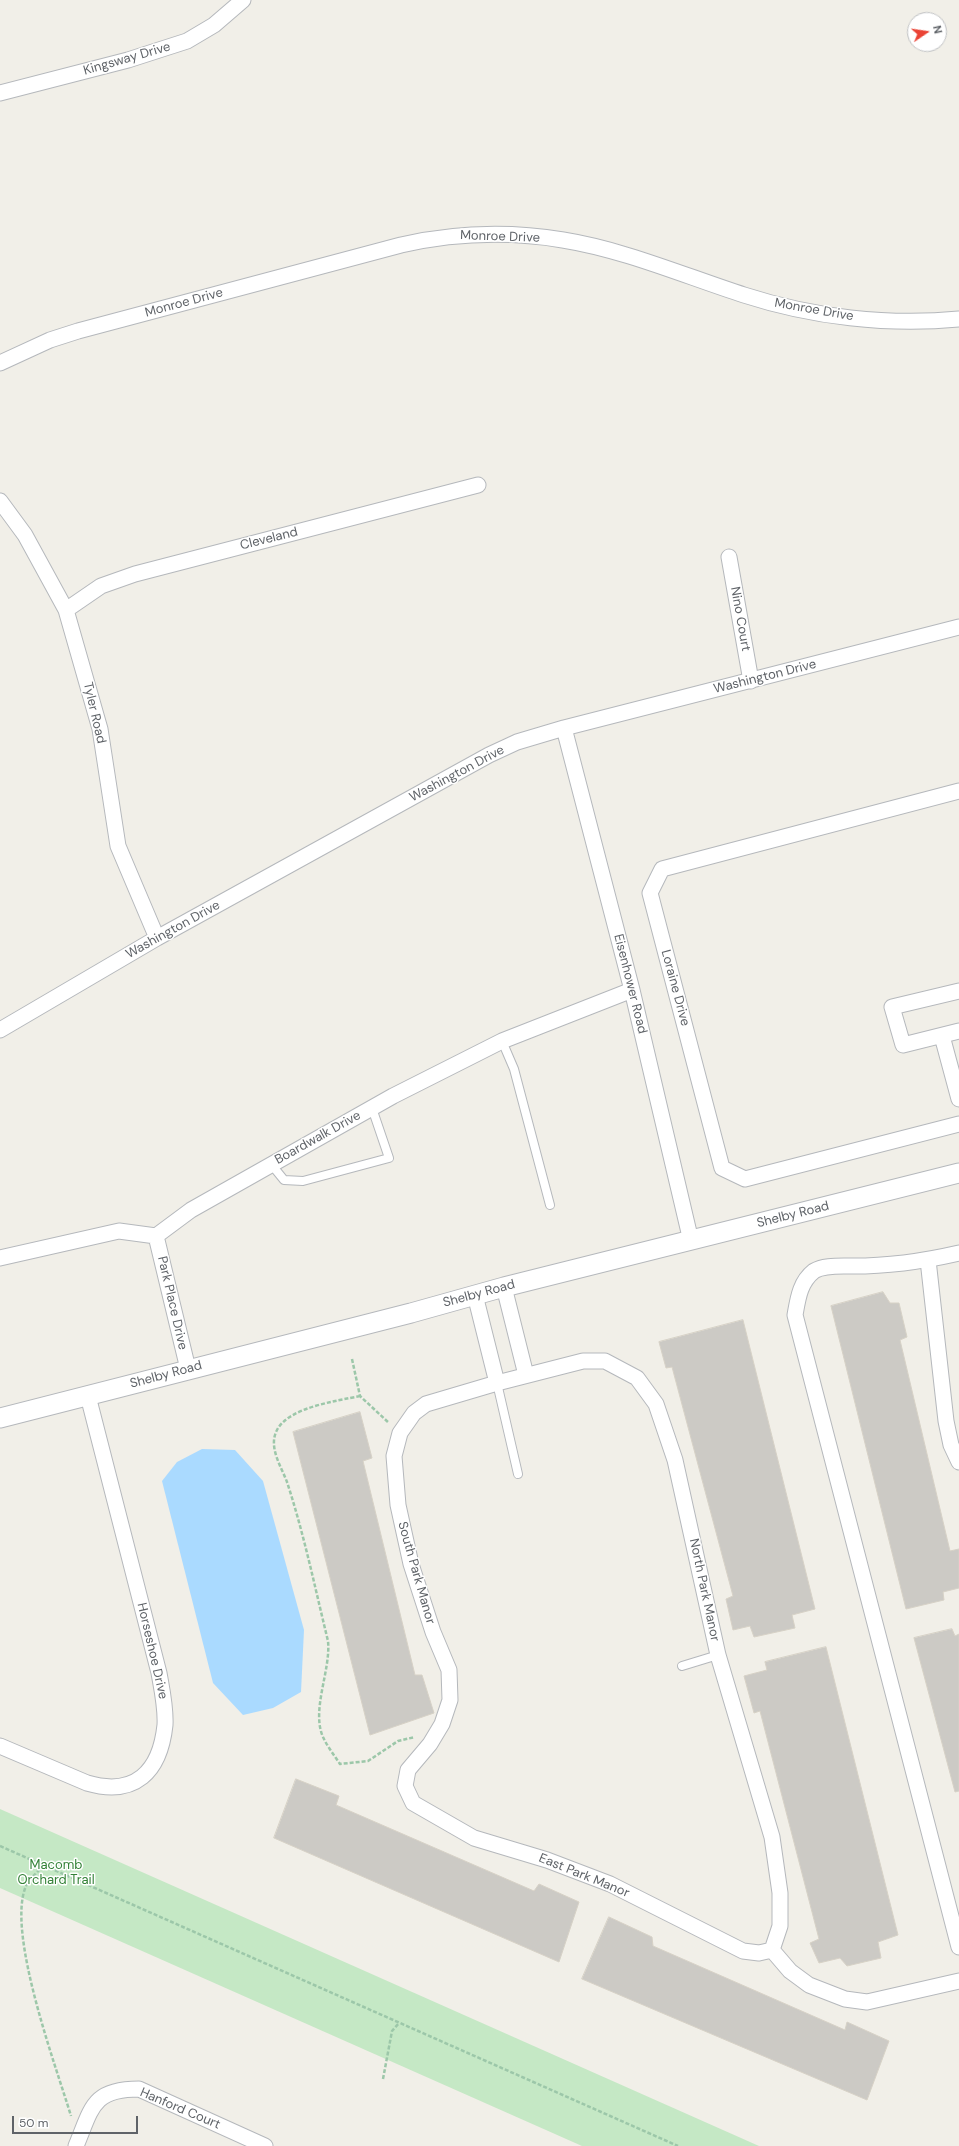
<!DOCTYPE html>
<html>
<head>
<meta charset="utf-8">
<style>
  body { margin:0 }
  #map { position:relative; width:959px; height:2146px; overflow:hidden; background:#f1efe8; font-family:"DM Sans",sans-serif }
  canvas { display:block }
  .north { position:absolute; left:907px; top:12px; width:40px; height:40px; box-sizing:border-box; background:#fff; border:1px solid #bfc1c3; border-radius:50%; rotate:77deg; font-size:11px; font-weight:700; line-height:16px; text-align:center; color:#5f6368 }
  .north::after { content:''; display:block; margin:auto; width:14px; height:18px; background:#ea4335; clip-path:polygon(50% 0,100% 100%,50% 72%,0 100%) }
  .scale { position:absolute; left:12px; top:2116px; width:126px; height:18px; box-sizing:border-box; border:2px solid #5f6368; border-top:0; padding-left:5px; font-size:12px; line-height:14px; white-space:nowrap; color:#5f6368; -webkit-text-stroke:3px #fff; paint-order:stroke }
</style>
</head>
<body>
<div id="map">
<canvas width="959" height="2146"></canvas>
<div class="north">N</div>
<div class="scale">50 m</div>
</div>
<script>
const g = document.querySelector('canvas').getContext('2d');
g.lineJoin = 'round';
function fill(path, color) { g.fillStyle = color; g.fill(path, 'evenodd'); }
function stroke(path, color, width, dash) { g.strokeStyle = color; g.lineWidth = width; g.lineCap = dash ? 'butt' : 'round'; g.setLineDash(dash || []); g.stroke(path); }
function write(font, color, halo, rows, align = 'center') {
  g.font = font + ' "DM Sans",sans-serif'; g.lineWidth = 3; g.setLineDash([]); g.textBaseline = 'middle'; g.strokeStyle = halo; g.fillStyle = color; for (const [text, x, y, turn = 0] of rows) {
    g.save(); g.translate(x, y); g.rotate((+turn || 0) * Math.PI / 180); g.textAlign = isNaN(turn) ? turn : align; if (halo) g.strokeText(text, 0, 0); g.fillText(text, 0, 0); g.restore();
  }
}
fill(new Path2D(`
  M0,1809L759,2146H582L0,1888Z`), '#c5e8c5');
fill(new Path2D(`
  M202,1449L235,1450L263,1481L304,1630L301,1692L273,1708L243,1715L213,1683L162,1481L177,1462Z`), '#aadaff');
const building = new Path2D(`
  M883,1292L890,1303H899L907,1337L900,1340L950,1551L959,1549V1588L943,1592L944,1600L906,1609L831,1306Z
  M743,1320L815,1609L792,1615L795,1628L754,1637L750,1626L733,1630L726,1599L733,1596L672,1367L666,1368L659,1342Z
  M360,1412L372,1458L363,1461L415,1675H422L434,1713L370,1735L293,1432Z
  M952,1629L955,1636L959,1634V1791L955,1792L914,1638Z
  M826,1647L898,1935L878,1942L881,1958L847,1966L840,1958L819,1963L810,1943L819,1939L760,1711L754,1713L744,1676L767,1670L765,1662Z
  M296,1779L339,1796L336,1805L534,1891L539,1884L579,1902L559,1962L274,1838Z
  M609,1917L652,1937L653,1946L845,2030L847,2022L889,2041L867,2100L582,1979Z`);
fill(building, '#cccac5');
stroke(building, '#d6d1c6', 1);
const service = new Path2D(`
  M502,1041L514,1069L550,1205
  M271,1164L284,1180L303,1181L389,1158L372,1108
  M497,1383L518,1474
  M682,1666L718,1655`);
const minor = new Path2D(`
  M0,93L128,60L187,41L214,25L243,0
  M0,363L50,340L78,331L401,245C454,233 509,231 563,240C625,250 685,276 744,295C812,317 888,326 959,319
  M0,501L25,535L66,610L100,729L118,846L157,938
  M729,557L751,681
  M66,610L101,586L135,574L478,485
  M564,728L632,990L691,1241
  M959,791L662,869L650,893L722,1168L745,1179L959,1124
  M959,991L892,1007L903,1045L959,1031
  M0,1030L157,938L489,755L517,742L564,728L959,627
  M942,1036L959,1099
  M156,1236L188,1369
  M959,1253C920,1262 884,1267 844,1266C835,1266 822,1266 814,1271C800,1282 798,1298 795,1315L959,1947
  M0,1258L119,1231L156,1236L191,1210L393,1096L502,1041L632,990
  M928,1260L946,1421L951,1445L959,1462
  M504,1287L526,1375
  M475,1295L497,1383
  M583,1361H605L637,1378L656,1404L675,1460L718,1655L772,1837L780,1893V1926L772,1950L759,1953L743,1951L610,1884L547,1860L474,1838L413,1803L405,1786L408,1770L430,1744L442,1724L450,1700L449,1670L433,1632L411,1564L398,1505L394,1456L400,1433L414,1413L426,1404L497,1383Z
  M0,1746L87,1783C135,1797 160,1772 165,1725C166,1708 162,1690 159,1673L88,1396
  M772,1950L790,1971L809,1985L845,1999L867,2002L959,1981
  M76,2146C92,2108 92,2089 139,2089L265,2146`);
const tertiary = new Path2D(`
  M0,1418L411,1313L504,1287L959,1173`);
stroke(service, '#b5b8bc', 10);
stroke(minor, '#b5b8bc', 17);
stroke(tertiary, '#b5b8bc', 21);
stroke(new Path2D(`
  M352,1359L360,1396L389,1423
  M360,1396C337,1401 289,1407 277,1430C268,1447 281,1466 287,1482C304,1534 315,1588 328,1641C331,1670 311,1710 323,1737C327,1746 334,1755 340,1764L368,1761L398,1741L415,1737
  M0,1846L678,2146
  M44,1865C38,1871 30,1879 26,1886C6,1932 56,2066 71,2116
  M383,2079L392,2031L399,2023`), '#9cc7a9', 2.5, [4, 2]);
stroke(service, '#fff', 8);
stroke(minor, '#fff', 15);
stroke(tertiary, '#fff', 19);
write('13px', '#5f6368', '#fff', [
  ["Kingsway Drive",127,59,-16],
  ["Monroe Drive",500,237,2],
  ["Monroe Drive",184,303,-15],
  ["Monroe Drive",814,310,10],
  ["Cleveland",269,539,-14],
  ["Nino Court",740,619,80],
  ["Washington Drive",765,677,-14],
  ["Tyler Road",94,713,77],
  ["Washington Drive",457,774,-28],
  ["Washington Drive",173,930,-29],
  ["Eisenhower Road",630,984,76],
  ["Loraine Drive",675,988,75],
  ["Boardwalk Drive",318,1138,-29],
  ["Shelby Road",793,1215,-14],
  ["Shelby Road",479,1294,-15],
  ["Park Place Drive",172,1303,77],
  ["Shelby Road",166,1375,-15],
  ["South Park Manor",416,1573,74],
  ["North Park Manor",704,1590,78],
  ["Horseshoe Drive",152,1651,77],
  ["East Park Manor",584,1876,22],
  ["Hanford Court",180,2109,23]
]);
write('13px', '#348238', '#fff', [
  ["Macomb",56,1866],
  ["Orchard Trail",56,1881]
]);
</script>
</body>
</html>
